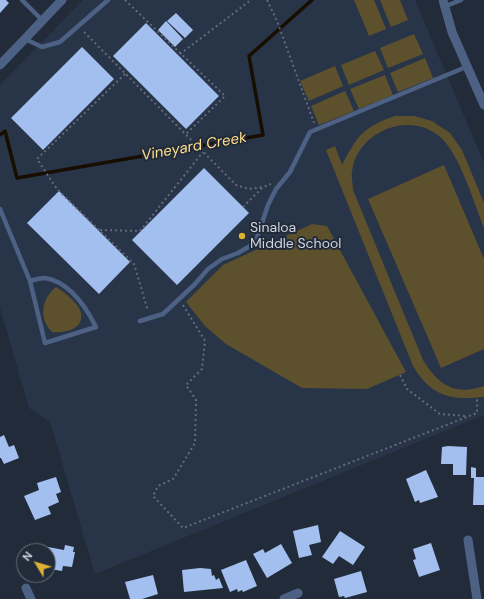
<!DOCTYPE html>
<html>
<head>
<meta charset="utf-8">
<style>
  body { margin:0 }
  #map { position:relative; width:484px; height:599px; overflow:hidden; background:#222b39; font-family:"DM Sans",sans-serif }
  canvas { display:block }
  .north { position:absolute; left:16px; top:543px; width:40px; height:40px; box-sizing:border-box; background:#222b39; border:1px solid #676e7b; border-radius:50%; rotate:308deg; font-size:11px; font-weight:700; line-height:16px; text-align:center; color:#ced3dd }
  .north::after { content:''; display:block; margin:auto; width:14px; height:18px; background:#dcb233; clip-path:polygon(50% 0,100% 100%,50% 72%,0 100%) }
</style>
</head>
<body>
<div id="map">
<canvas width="484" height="599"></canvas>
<div class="north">N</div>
</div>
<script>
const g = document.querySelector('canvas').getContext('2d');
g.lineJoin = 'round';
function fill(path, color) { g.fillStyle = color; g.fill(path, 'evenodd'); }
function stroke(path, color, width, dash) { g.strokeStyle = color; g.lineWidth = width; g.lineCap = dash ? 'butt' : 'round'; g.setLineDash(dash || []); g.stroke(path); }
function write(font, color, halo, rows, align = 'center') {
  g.font = font + ' "DM Sans",sans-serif'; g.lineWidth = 4; g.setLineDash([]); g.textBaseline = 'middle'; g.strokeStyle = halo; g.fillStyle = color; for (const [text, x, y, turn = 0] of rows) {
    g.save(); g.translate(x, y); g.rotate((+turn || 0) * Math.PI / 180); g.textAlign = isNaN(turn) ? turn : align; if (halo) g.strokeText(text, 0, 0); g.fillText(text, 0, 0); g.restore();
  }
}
fill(new Path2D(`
  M83,0H415L484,163V415L95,574L50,422L29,408L0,308V85Z`), '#283448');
fill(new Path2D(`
  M354,0H374L386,29L369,36Z
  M380,0H400L408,20L391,27Z
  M414,34L423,54L388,68L380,48Z
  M375,51L384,70L349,85L341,65Z
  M425,58L433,78L398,92L390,73Z
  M335,66L343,86L309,101L300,81Z
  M385,75L393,95L359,109L350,89Z
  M345,91L354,111L319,125L311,106Z
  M395,116H414L432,121L450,133L462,150L484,203V228C474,203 462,162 445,142C416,108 357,129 352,172C351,177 353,184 353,190L423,360C439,385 454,396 484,386V397H482C450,401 430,395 413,366L326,150L335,146L342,165C357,136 363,127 395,116Z
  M444,165L484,259V349L441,368L368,199Z
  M312,224L327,226L406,372L367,389L302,388L226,344L205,326L186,302L223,265Z
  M56,287C64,292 79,303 81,313C84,330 64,333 52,332C38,318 42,298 56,287Z`), '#5d502c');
stroke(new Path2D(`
  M0,135L5,131L17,178L263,135L249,56L312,0`), '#170e00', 3.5);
fill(new Path2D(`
  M0,0H6L9,3L0,13Z
  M176,13L193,30L185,38L167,21Z
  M166,21L183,39L175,47L158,30Z
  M146,23L219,96L186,129L113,56Z
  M82,47L114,79L43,150L11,118Z
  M204,168L249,213L177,285L132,240Z
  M59,191L130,262L99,294L27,223Z
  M4,435L9,447L14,445L19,458L4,464L1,458H0V437Z
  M448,446L467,447L466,475H453V464H441L442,447Z
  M471,467L476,468V477H484V505H473L474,478H471Z
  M426,470L438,497L420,503L419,500L415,502L406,479Z
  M56,477L61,492L56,494L59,502L48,507L51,514L35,520L24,496L39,490L37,483Z
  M318,525L321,542L309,545L312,555L299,558L293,531Z
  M340,531L365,547L353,565L339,556L333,564L322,557Z
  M431,543L440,570L419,577L413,560L416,559L413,549Z
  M281,544L292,563L267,578L253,554L263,549L265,553Z
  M65,545L74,547L73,552H75L72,567L63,566L62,571L50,569L51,561L48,560V547L64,550Z
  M246,560L257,586L243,592L242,590L238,592L237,589L230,592L221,570Z
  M200,568L211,569L212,576L214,575L216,580L219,578L223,588L184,592L182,570Z
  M361,571L367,592L345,598L344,596L339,597L334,579Z
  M153,575L158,594L142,599H130L125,582Z`), '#a3bff0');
stroke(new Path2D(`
  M125,0L225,96L186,134
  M267,0L277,21L314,123
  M84,32L236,185L249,189L263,187
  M180,54L251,0
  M125,74L37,159L57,189L134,264L148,311
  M243,207L263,187L271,184
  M100,230L140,231L203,152
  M183,305L205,341L202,369L186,385L196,400L195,443L173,479L158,486L153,496L183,528L477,413V398
  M400,375L407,389L440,414L466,416`), '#646b78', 2, [2, 3]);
stroke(new Path2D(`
  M22,0L43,21
  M446,6L461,0
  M25,39L42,47L60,42L108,0
  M0,209L30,281L45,343L96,327C86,307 70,282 45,278C40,278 34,280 30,281
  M140,321L163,314L194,285L208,269L222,259L238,253L250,246L257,238L268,205L276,189L290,172L310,132L466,67`), '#4d6184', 4.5);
stroke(new Path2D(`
  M443,0L452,32L484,105
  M0,65L62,0
  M468,540L477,599
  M26,588L31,599
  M284,599L298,593`), '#4d6184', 9);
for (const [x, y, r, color] of [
  [242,236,4,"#dcb233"]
]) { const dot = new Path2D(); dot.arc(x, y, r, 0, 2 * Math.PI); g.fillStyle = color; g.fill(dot); stroke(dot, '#222b39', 1.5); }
write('14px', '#ced3dd', '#222b39', [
  ["Sinaloa",250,228],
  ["Middle School",250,244]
], 'left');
write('italic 15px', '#fedf8d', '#222b39', [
  ["Vineyard Creek",194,147,-10]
]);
</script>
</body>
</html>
